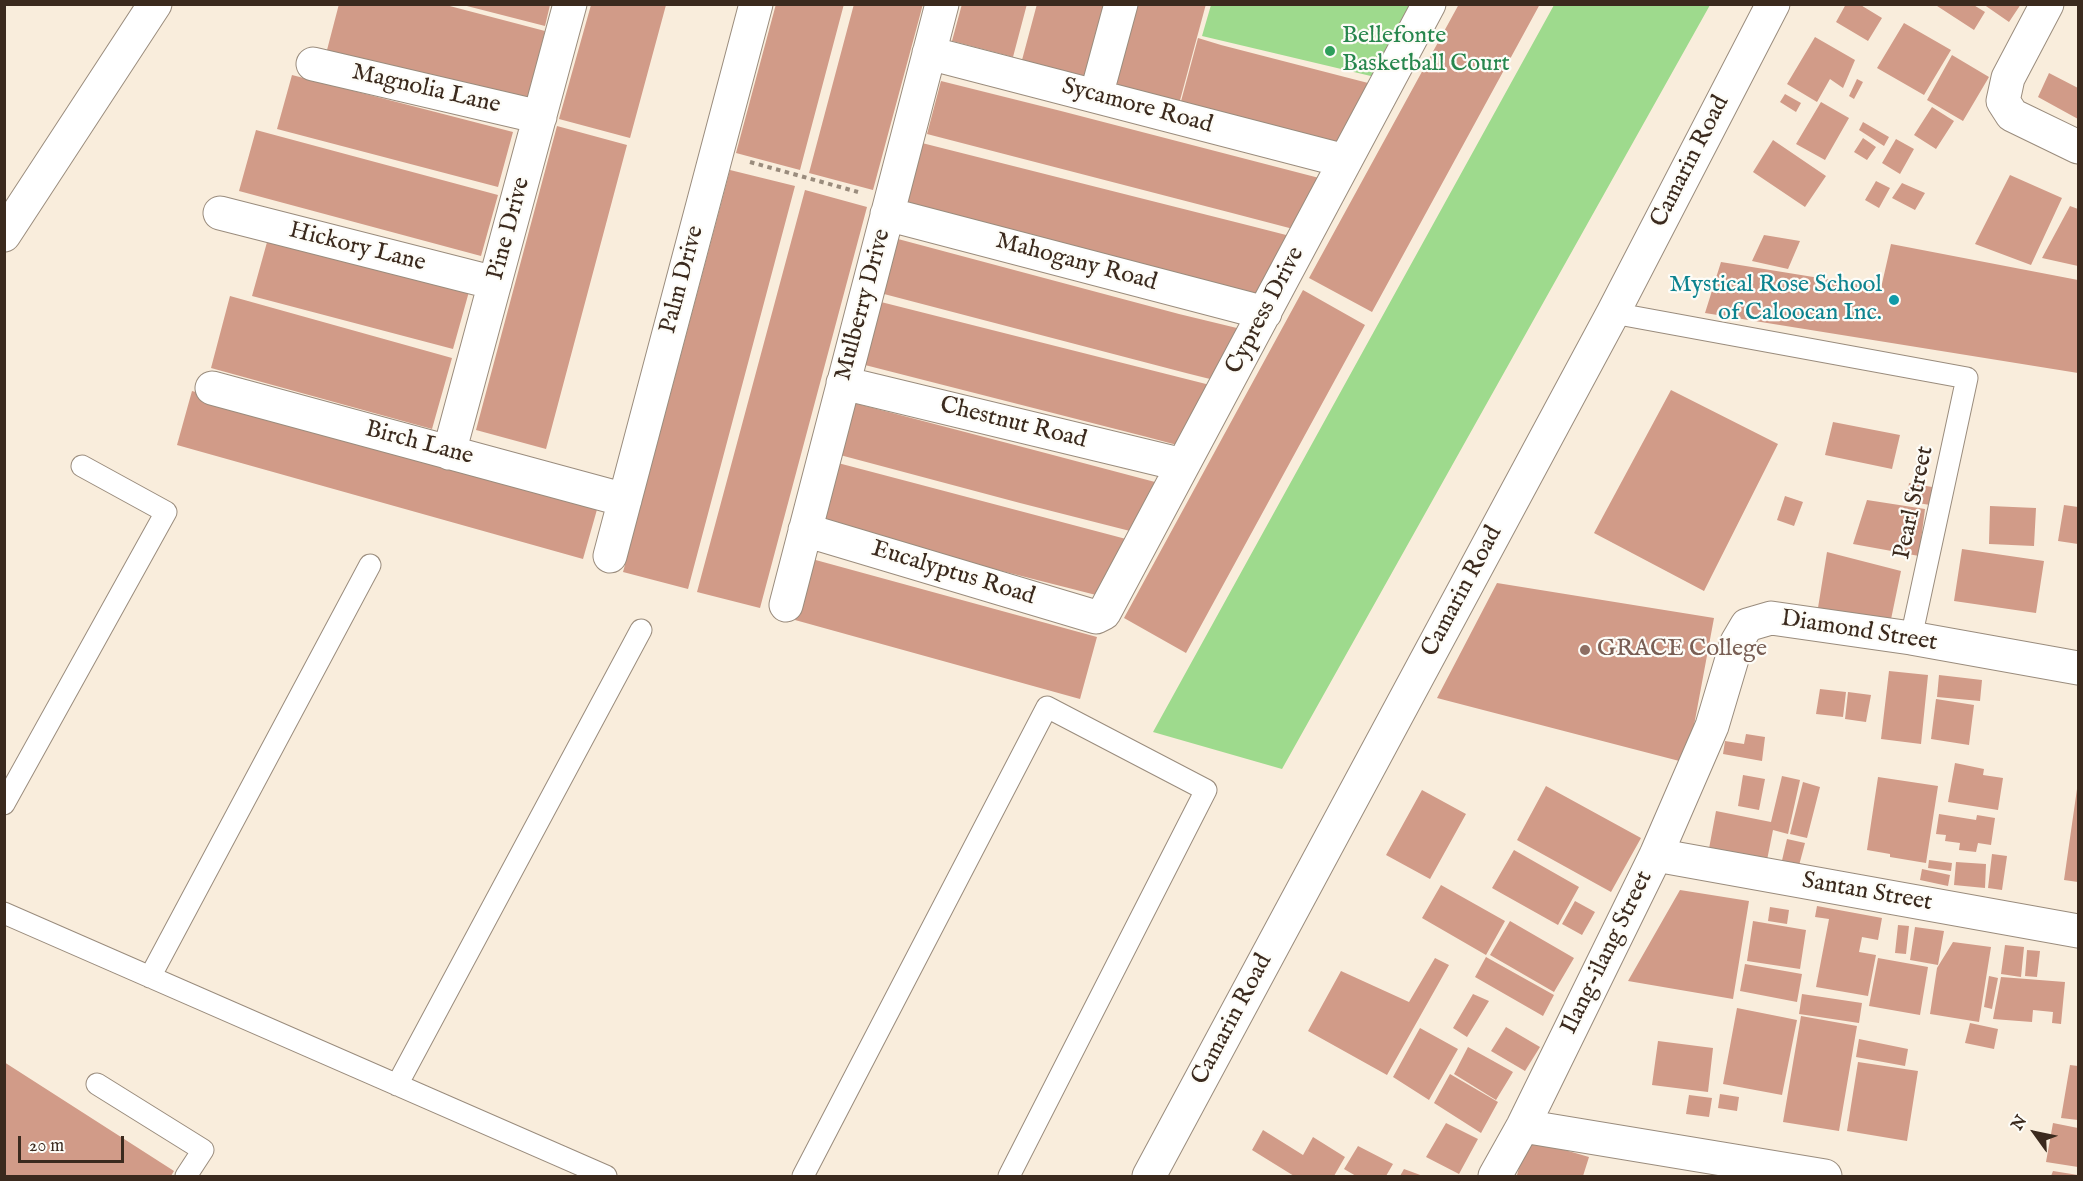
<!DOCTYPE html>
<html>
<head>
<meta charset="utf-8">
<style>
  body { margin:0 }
  #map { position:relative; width:2083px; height:1181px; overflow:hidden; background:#f9eddc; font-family:"IM FELL English",serif }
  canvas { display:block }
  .frame { position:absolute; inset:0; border:6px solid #3b2a1e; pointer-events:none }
  .north { position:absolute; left:2005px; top:1103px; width:60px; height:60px; -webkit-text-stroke:4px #fdfcf7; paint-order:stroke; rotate:303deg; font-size:16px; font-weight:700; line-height:24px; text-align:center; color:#3b2a1e }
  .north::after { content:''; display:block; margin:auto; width:21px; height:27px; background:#3b2a1e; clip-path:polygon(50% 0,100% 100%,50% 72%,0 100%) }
  .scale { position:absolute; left:18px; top:1136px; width:106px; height:27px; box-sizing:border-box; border:3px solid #3b2a1e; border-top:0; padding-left:8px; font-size:18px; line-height:21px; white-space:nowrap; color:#3b2a1e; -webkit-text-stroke:4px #fdfcf7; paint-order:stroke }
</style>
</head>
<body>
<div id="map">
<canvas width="2083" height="1181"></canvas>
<div class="frame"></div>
<div class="north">N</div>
<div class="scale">20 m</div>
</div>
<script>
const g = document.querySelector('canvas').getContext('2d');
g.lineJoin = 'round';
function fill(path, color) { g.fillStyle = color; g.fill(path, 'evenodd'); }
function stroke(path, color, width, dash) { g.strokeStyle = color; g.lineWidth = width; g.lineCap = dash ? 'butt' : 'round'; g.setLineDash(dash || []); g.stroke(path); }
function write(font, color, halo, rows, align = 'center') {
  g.font = font + ' "IM FELL English",serif'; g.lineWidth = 4.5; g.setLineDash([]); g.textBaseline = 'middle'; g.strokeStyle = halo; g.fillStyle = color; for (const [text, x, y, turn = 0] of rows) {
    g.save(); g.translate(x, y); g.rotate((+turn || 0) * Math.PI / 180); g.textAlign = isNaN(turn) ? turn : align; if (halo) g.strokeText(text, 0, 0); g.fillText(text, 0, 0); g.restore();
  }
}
fill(new Path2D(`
  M1211,5H1413L1375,77L1202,36Z
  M1554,5H1710L1282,769L1153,732Z`), '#9eda8d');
fill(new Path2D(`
  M339,4H442L545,31L527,102L327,50Z
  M776,4H844L800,170L736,153Z
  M854,4H923L873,190L809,173Z
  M962,4H1027L1013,57L952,41Z
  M1037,4H1105L1085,76L1022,60Z
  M1136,4H1206L1179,104L1114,86Z
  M1459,4H1540L1372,312L1309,278Z
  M1846,4H1859L1882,18L1868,41L1836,22Z
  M1934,4H1972L1985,12L1974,30Z
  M1983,4H2021L2009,22Z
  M463,5H550L545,26Z
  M591,5H666L630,138L559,119Z
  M1904,23L1951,50L1924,95L1877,68Z
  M1815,37L1855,60L1843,88L1830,79L1817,102L1787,84Z
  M1198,38L1221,45L1372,84L1339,147L1180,105Z
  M1952,55L1989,77L1963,121L1927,100Z
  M2049,73L2078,88V119L2038,97Z
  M292,75L513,132L498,187L277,129Z
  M1857,79L1863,82L1854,99L1849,96Z
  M941,81L1061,111L1323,179L1297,230L1232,213L927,134Z
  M1785,94L1801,103L1796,112L1780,102Z
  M1821,102L1849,118L1825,160L1796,144Z
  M1932,107L1954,121L1936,149L1914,135Z
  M1863,122L1889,137L1884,146L1859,130Z
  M557,126L627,145L546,449L476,430Z
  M256,130L498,195L481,256L239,191Z
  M1863,138L1876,147L1867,160L1854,152Z
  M1896,139L1914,149L1900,174L1882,163Z
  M1773,140L1826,176L1805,207L1753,172Z
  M922,143L1251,226L1294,237L1263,295L906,206Z
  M730,170L795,186L688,589L623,572Z
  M2010,175L2062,198L2031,265L1975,244Z
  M1876,181L1890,188L1879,208L1865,200Z
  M1902,183L1925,193L1915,210L1892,198Z
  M805,190L867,207L760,608L697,592Z
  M2070,206L2078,209V266L2042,258Z
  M269,235L470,288L453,349L252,296Z
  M1764,235L1800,241L1788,269L1752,261Z
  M898,239L1179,314L1241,329L1214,380L1186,373L884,294Z
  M1891,244L2078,280V373L1705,313L1721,262L1881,288Z
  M1303,290L1365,325L1186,653L1124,618Z
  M230,296L452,358L432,429L211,368Z
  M881,302L1210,385L1177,445L1147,437L865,365Z
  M1671,390L1778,444L1704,591L1594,533Z
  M192,391L598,506L583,559L177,445Z
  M854,403L1034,450L1155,482L1130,531L1020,503L840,455Z
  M1833,422L1900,435L1892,469L1825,455Z
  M838,463L914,483L1126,539L1096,595L939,555L822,523Z
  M1909,483L1938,488L1936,506L1906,501Z
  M1785,496L1803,502L1794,526L1777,520Z
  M1867,500L1925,509L1919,556L1853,544Z
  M2064,505L2078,507V544L2058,541Z
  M1990,506L2036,508L2034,546L1989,544Z
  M1962,549L2044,561L2036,613L1954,601Z
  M1827,552L1901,571L1889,629L1817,614Z
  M812,559L1097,637L1080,699L795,620Z
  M1497,583L1714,618L1687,763L1437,698Z
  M1889,671L1928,675L1921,744L1881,739Z
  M1939,675L1982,680L1980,701L1937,697Z
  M1820,689L1846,692L1843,717L1816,714Z
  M1848,692L1871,695L1866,722L1845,719Z
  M1936,699L1974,705L1969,745L1931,739Z
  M1746,734L1765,737L1762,761L1723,754L1725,741L1744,744Z
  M1955,763L1984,769L1983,775L2003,778L1998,810L1948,802Z
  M1743,775L1765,779L1759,810L1738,806Z
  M1782,776L1800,780L1788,834L1773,830L1766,865L1708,854L1716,811L1771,822Z
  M1878,777L1938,786L1926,863L1890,857V854L1867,850Z
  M1803,782L1820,787L1807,838L1790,834Z
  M1546,786L1641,838L1611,892L1517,840Z
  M2077,789H2078V882L2064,880Z
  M1422,790L1466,814L1430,879L1386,855Z
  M1939,814L1976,820L1977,815L1995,818L1991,845L1978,843L1976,852L1959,850L1960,843L1945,841L1946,835L1936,834Z
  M1787,839L1805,843L1797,873L1780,869Z
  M1514,850L1579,887L1558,925L1492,888Z
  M1992,854L2007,856L2002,890L1988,888Z
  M1929,860L1952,863L1951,871L1928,868Z
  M1956,862L1986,864L1985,888L1954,885Z
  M1922,869L1950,875L1948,886L1920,880Z
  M1441,885L1505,921L1486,955L1422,918Z
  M1680,890L1749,901L1733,999L1628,981Z
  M1575,901L1595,912L1582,935L1562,924Z
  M1817,906L1882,918L1878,940L1862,937L1859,952L1876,955L1868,996L1816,987L1829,919L1815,917Z
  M1770,907L1789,910L1787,924L1768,921Z
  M1510,921L1574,958L1554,992L1490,955Z
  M1753,921L1806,930L1800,969L1747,961Z
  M1898,925L1909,926L1906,954L1895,953Z
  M1915,927L1944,931L1938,965L1910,960Z
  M1953,942L1991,947L1979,1022L1930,1014L1937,968Z
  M2005,945L2024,947L2021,977L2001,974Z
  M2027,950L2040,951L2037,977L2025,976Z
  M1486,957L1554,995L1543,1016L1475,977Z
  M1435,958L1449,965L1387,1075L1308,1031L1341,971L1409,1002Z
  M1878,958L1928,967L1920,1015L1869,1006Z
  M1745,964L1802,974L1797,1002L1740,991Z
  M1989,976L1998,978L1992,1009L1984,1007Z
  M2001,977L2065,982L2061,1024L2052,1023L2053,1012L2033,1010L2032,1022L1993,1019Z
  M1473,994L1489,1001L1467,1037L1453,1028Z
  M1802,994L1862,1003L1859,1023L1799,1014Z
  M1737,1008L1797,1020L1782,1095L1723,1084Z
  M1801,1016L1857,1026L1839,1131L1783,1122Z
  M1970,1023L1998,1029L1994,1049L1965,1043Z
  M1506,1027L1540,1047L1525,1071L1491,1051Z
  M1420,1028L1458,1049L1429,1100L1393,1077Z
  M1859,1039L1908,1049L1905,1066L1856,1057Z
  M1658,1041L1713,1048L1708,1092L1652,1085Z
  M1468,1047L1513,1072L1496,1100L1454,1074Z
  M4,1062L174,1171L171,1176H4Z
  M1858,1062L1918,1071L1907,1141L1847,1131Z
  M2070,1065L2078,1066V1120L2061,1118Z
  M1450,1074L1498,1102L1481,1133L1434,1103Z
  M1720,1094L1739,1097L1737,1111L1718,1108Z
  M1689,1095L1712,1098L1709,1117L1686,1114Z
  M1446,1123L1478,1139L1459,1174L1426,1157Z
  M2053,1123L2078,1128L2077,1149H2078V1167L2046,1162Z
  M1263,1130L1303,1155L1313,1137L1345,1157L1334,1176H1294L1252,1150Z
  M1527,1139L1589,1157L1583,1176L1517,1175Z
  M1358,1146L1393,1164L1386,1176H1356L1344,1169Z
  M1404,1169L1423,1176H1400Z
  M2053,1171L2078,1175V1176H2051Z`), '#d19b88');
const service = new Path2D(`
  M1613,313L1967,378L1911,638
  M4,804L166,512L82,466
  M4,913L606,1176
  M150,977L370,565
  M97,1084L203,1150L186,1176
  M397,1085L641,630
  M803,1176L1047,707L1206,790L1009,1176`);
const minor = new Path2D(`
  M2047,4L2008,78L2003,101L2012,115L2078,147
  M929,53L1345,161
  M313,64L540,117
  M1096,96L1121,4
  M220,213L495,283
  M887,214L1265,313
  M4,235L155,4
  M843,383L1183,465
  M212,388L625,500
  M449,453L570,4
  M805,530L1096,617L1104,613L1429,4
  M610,556L756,4
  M786,605L942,4
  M1656,855L2078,931
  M1523,1126L1825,1176
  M1495,1176L1523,1126L1656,855L1712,726L1737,642L1747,625L1771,618L1911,638L2078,668`);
const secondary = new Path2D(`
  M1149,1176L1613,313L1773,4`);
stroke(service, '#9a8c7d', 23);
stroke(minor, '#9a8c7d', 35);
stroke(secondary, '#9a8c7d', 35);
stroke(new Path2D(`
  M750,162L858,192`), '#9a8c7d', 4, [4.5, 4.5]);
stroke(service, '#fff', 21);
stroke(minor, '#fff', 33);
stroke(secondary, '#fff', 33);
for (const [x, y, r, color] of [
  [1330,51,6,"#2e9e5b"],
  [1894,300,6,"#0f9aa8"],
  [1585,650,6,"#8d6e63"]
]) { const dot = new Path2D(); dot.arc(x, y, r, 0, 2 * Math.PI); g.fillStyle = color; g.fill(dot); stroke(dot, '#fdfcf7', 2); }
write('24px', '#27864d', '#fdfcf7', [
  ["Bellefonte",1342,37],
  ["Basketball Court",1342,65]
], 'left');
write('24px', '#3b2a1e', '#fdfcf7', [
  ["Magnolia Lane",426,90,13],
  ["Sycamore Road",1137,107,15],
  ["Camarin Road",1691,162,-63],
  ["Pine Drive",510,229,-75],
  ["Hickory Lane",357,248,14],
  ["Mahogany Road",1076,263,15],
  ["Palm Drive",683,280,-75],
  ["Mulberry Drive",864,305,-75],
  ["Cypress Drive",1266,311,-62],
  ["Chestnut Road",1013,424,14],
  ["Birch Lane",419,444,15],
  ["Pearl Street",1915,503,-78],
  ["Eucalyptus Road",953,574,17],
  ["Camarin Road",1463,592,-62],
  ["Diamond Street",1859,632,9],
  ["Santan Street",1867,893,10],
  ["Ilang-ilang Street",1608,953,-64],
  ["Camarin Road",1233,1020,-62]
]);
write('24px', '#0d838f', '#fdfcf7', [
  ["Mystical Rose School",1882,286],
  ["of Caloocan Inc.",1882,314]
], 'right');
write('24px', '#785e54', '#fdfcf7', [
  ["GRACE College",1597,650]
], 'left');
</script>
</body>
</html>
